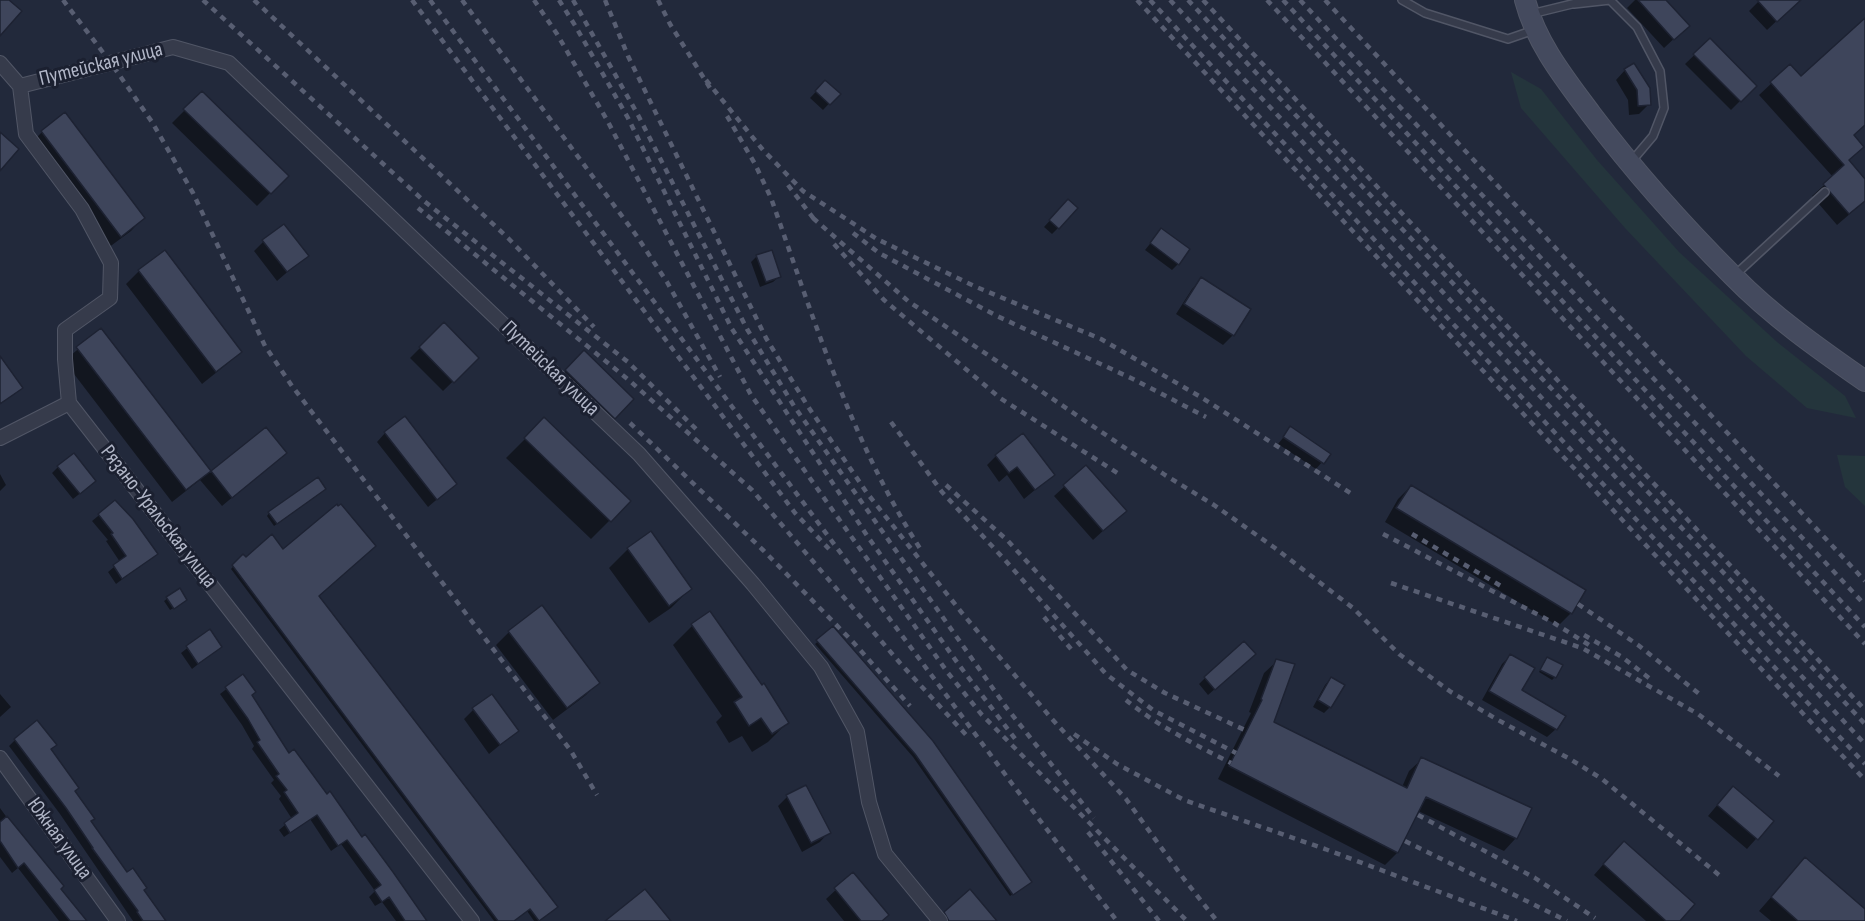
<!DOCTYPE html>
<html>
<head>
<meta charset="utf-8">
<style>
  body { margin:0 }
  canvas { display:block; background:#22293b }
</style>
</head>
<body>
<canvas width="1865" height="921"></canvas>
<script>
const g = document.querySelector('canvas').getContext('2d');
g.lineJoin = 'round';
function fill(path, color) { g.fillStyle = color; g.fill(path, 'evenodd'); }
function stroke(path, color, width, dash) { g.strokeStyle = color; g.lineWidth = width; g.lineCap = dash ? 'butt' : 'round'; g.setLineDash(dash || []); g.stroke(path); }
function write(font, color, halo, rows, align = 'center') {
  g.font = font + ' "Sofia Sans Condensed",sans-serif'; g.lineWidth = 6; g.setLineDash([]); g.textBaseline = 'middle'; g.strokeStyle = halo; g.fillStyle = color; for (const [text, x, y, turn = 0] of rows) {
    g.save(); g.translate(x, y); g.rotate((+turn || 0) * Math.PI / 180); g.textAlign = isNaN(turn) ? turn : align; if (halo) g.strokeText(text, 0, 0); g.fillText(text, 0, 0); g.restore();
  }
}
fill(new Path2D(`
  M1511,72L1541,89L1597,160L1679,252L1777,342L1845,396L1856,418L1807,408L1746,356L1625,228L1521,108Z
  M1837,455L1865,456V506L1845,487Z`), '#24353c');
fill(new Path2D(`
  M1635,0H1664L1678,35L1664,48L1627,8Z
  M1760,0H1799L1767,30L1749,11Z
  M1865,20V125L1852,136L1848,161L1865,181V201L1837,225L1812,196L1833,177L1759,95L1790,66L1801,78Z
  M1710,40L1755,86L1731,110L1685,64Z
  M1625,70L1649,104L1639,114L1629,115L1628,100L1616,80Z
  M825,82L838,94L823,110L810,98Z
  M202,93L287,176L257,206L172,123Z
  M42,132L143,218L131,231L108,248L29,145Z
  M1062,207L1058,228L1052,234L1044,227Z
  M1161,230L1178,264L1172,270L1145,250Z
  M263,242L307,255L277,281L254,251Z
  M164,252L240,351L227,364L202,384L126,284L139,271Z
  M757,256L780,276L773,282L760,287L751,262Z
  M1202,279L1233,335L1223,345L1176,314L1192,289Z
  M444,324L477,358L443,391L410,358Z
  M101,330L210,473L265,429L285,453L222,506L200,480L172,502L64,361Z
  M584,352L632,399L604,427L556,381Z
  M544,420L629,501L591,539L506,458Z
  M1291,428L1329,454L1316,469L1278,444Z
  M385,433L455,484L428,507L377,442Z
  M996,456L1053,475L1024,499L1007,475L999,482L987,465Z
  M58,467L88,487L73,499L52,473Z
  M1086,467L1115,520L1093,540L1054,496Z
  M0,474L6,485L0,491Z
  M1411,486L1571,613L1558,626L1385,522L1398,499Z
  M322,492L274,526L267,516L269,513Z
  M115,502L156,554L116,584L108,572L120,562L106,541L108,540L92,521Z
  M628,549L690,589L671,608L649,623L609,568Z
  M243,556L317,596L553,910L538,921H534L527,911L513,921H494L231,569Z
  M179,590L183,603L170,610L164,601Z
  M710,613L787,723L768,742L752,752L742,736L729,743L716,722L722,716L673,645L692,626Z
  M833,629L1028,884L1010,896L913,757L815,644Z
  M209,631L220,647L192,669L181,653Z
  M509,632L598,682L586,695L553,720L496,645Z
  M1510,656L1520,691L1556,729L1547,737L1482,700L1502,664Z
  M1547,659L1555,677L1552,680L1539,672Z
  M1248,660L1208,695L1199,684L1205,678Z
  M1277,661L1272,723L1402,787L1409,771L1422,759L1516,838L1504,851L1418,811L1397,853L1385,865L1218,779L1251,713L1249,712L1264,673Z
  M243,676L251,695L289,755L361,839L365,836L427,921H396L382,902L375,906L369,897L375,891L341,844L331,851L310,819L284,837L279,830L292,819L279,799L281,796L271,783L274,780L252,749L254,746L242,725L220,694Z
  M1331,678L1330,707L1324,713L1313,707L1325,685Z
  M0,694L11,707L0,717Z
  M473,710L517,731L489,754L464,719Z
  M15,740L50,749L89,822L164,921H133L60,814L9,746Z
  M787,797L829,832L820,842L802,852L778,806Z
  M1724,797L1772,821L1747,849L1708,816Z
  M0,808L59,889L84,921H59L18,868L12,873L0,857Z
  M1614,852L1678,921H1646L1594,875Z
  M1793,872L1865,911V921H1771L1759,911Z
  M853,874L881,921H844L826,899Z`), '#0007');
const building = new Path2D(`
  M0,0H9L22,11L0,36Z
  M1638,0H1666L1690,26L1674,40Z
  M1757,0H1801L1777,22Z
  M1865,18V125L1854,135L1864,147L1849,160L1865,179V201L1849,214L1823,184L1844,165L1770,82L1790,64L1801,76Z
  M1710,38L1757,86L1741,102L1693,54Z
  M1634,63L1650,88L1651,105L1638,106L1637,90L1624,69Z
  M825,80L841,94L830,105L815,91Z
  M202,91L289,176L271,194L183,109Z
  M65,112L145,218L121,237L41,131Z
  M0,132L19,149L0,171Z
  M1068,199L1078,208L1059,229L1049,220Z
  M284,224L309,256L287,272L262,240Z
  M1161,228L1190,249L1179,265L1150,243Z
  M165,250L242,352L216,372L138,270Z
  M772,250L781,277L766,282L756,255Z
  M1201,277L1251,309L1234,336L1184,304Z
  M444,322L479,358L454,383L419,347Z
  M101,328L211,471L186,490L76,347Z
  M584,350L634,399L615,419L565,370Z
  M0,356L23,388L0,404Z
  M405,416L457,484L437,500L384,432Z
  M544,417L631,501L611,522L524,438Z
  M1290,426L1331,454L1324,464L1283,437Z
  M266,427L287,453L232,498L211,471Z
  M1023,433L1055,475L1035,490L1017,467L1009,473L995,455Z
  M74,453L96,481L80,494L57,466Z
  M1086,465L1127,511L1103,531L1063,485Z
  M318,477L326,489L277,524L268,512Z
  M1411,485L1586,590L1572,614L1396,508Z
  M115,500L133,519L158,554L122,579L113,565L126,556L111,534L113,533L98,514Z
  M337,504L338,506L341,504L376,546L319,596L558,907L539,921L530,909L514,921H498L232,565L243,554L246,557L272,534L283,549Z
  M651,531L692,589L669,606L627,548Z
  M180,588L187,600L174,609L166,597Z
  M542,605L600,683L567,708L508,631Z
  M710,611L762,685L764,683L789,723L772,734L761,718L749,726L734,702L742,697L691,624Z
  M833,626L933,741L1032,882L1013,895L915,754L816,640Z
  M210,629L222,647L198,664L186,646Z
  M1244,641L1256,654L1215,690L1204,677Z
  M1510,654L1535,668L1522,690L1566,716L1557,730L1489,691Z
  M1547,657L1563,665L1556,678L1540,670Z
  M1276,659L1295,664L1274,722L1407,788L1421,757L1532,808L1517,839L1426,797L1398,853L1229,766L1262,700L1261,699Z
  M243,674L256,692L252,695L289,753L294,749L327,794L330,791L362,837L365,834L393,872L427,921H405L389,897L382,902L374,890L381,885L347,840L338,846L317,815L290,833L284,823L298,813L284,792L287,790L276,776L279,774L257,742L260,740L248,719L225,687Z
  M1331,677L1345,685L1331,708L1318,700Z
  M492,694L519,731L500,745L472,708Z
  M37,720L57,745L51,749L79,788L75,791L95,819L91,821L127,872L133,868L147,888L144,890L166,921H143L137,912L138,911L92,848H93L66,808L14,739Z
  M806,785L831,833L811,843L786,795Z
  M1733,786L1774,821L1758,840L1717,805Z
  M7,816L64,886L61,889L87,921H70L24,863L18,868L0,841V822Z
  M1624,841L1695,904L1680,921H1666L1603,864Z
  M1805,857L1865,909V921H1798L1771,897Z
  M853,872L889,915L882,921H861L834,888Z
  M645,889L671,921H605Z
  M970,889L997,921H949L944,912Z`);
fill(building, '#3e455b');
stroke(building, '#1d2232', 1.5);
const service = new Path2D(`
  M1402,0L1425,13L1508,39L1534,30
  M1574,4L1610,0L1637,27L1660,71L1664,108L1653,136L1631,162
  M1531,14L1576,3
  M1735,275L1825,192`);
const minor = new Path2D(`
  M0,63L20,86L173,47L229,63L639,454L753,584L821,667L857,732L869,802L885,854L940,921
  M20,86L26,134L82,209L111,263L110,298L65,330V359L69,403L472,921
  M0,438L69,403
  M0,758L118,921`);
const secondary = new Path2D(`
  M1525,0C1536,43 1565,79 1591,114C1634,171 1682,225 1733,276C1772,316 1819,349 1865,381`);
stroke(service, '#515666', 10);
stroke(minor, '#515666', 16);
stroke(secondary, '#515666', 22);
stroke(service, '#363b4b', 7);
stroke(minor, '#363b4b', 14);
stroke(secondary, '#444a5e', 20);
stroke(new Path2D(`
  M63,0L111,63L152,122L193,193L265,346L292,386L571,751L597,795
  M203,0L424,201L628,362L697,430
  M254,0L508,238L594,327
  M412,0L795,513L829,549
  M430,0L1013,785L1117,921
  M462,0L636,235L667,282L720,377
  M534,0L557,34L607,120L751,395L948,673L982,715L1187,921
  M559,0L576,27L628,118L732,329L868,537L959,665L1016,740
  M573,0L638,115L747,329L794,406L1006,707L1094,818
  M605,0L628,56L766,338L807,405L867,493L962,613L1052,719L1126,799L1184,879L1217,921
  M658,0L670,24L710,88
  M1137,0L1865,780
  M1150,0L1865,764
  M1170,0L1865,744
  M1188,0L1865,724
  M1203,0L1865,710
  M1267,0L1865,644
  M1283,0L1865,627
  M1300,0L1865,605
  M1325,0L1865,581
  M706,80L763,150L803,191L877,239L974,286L1101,339L1199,396L1355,496
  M727,116L755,164L771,198C814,319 851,441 921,550
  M788,185L817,223
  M418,208L630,381L752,490L900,663L968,737
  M813,218L908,301L1165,475L1214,505L1275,548L1353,608L1399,654L1451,692L1498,720L1570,759L1602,779L1719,875
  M853,233L879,253L997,316L1133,379L1206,417
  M834,244L884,300L1000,398L1122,476
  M891,422L942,492L1004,559L1106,674L1153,710L1236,753
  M630,423L764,551L853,642L910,706
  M946,485L1008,541L1127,670L1165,693L1247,731
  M1383,534L1554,623L1589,645
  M1412,534L1501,586
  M1391,583L1582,648L1698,714L1779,776
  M1578,604L1638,645L1703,697
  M1044,617L1071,649
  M1584,635L1622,657L1649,678
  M1126,700C1158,726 1194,744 1231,763
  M1074,734L1117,764L1184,800L1325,849L1517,921
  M1418,815L1535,878L1595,918
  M1088,832L1159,921
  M1405,841L1567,921`), '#585e72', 4.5, [6, 6]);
write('21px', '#b1b6c7', '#1b2030', [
  ["Путейская улица",101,65,-14],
  ["Путейская улица",550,369,44],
  ["Рязано-Уральская улица",158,517,52],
  ["Южная улица",59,839,54]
]);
</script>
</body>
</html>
